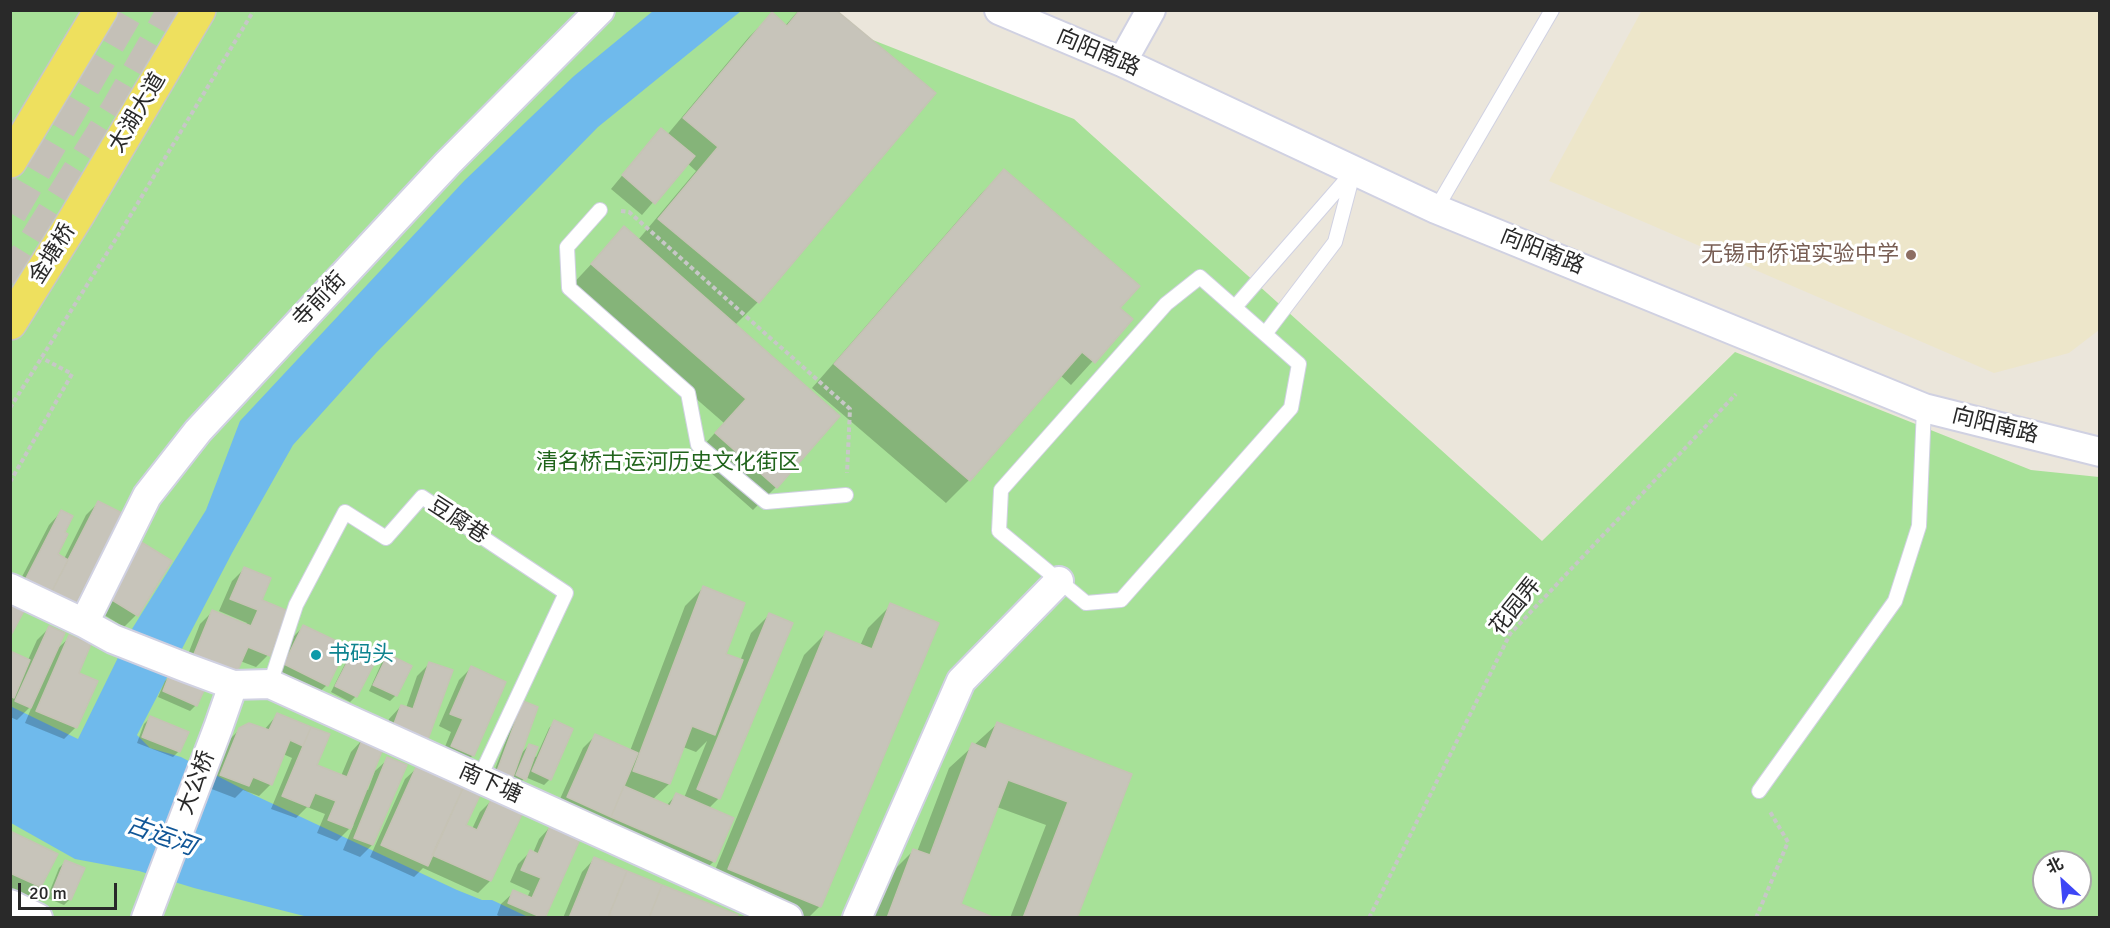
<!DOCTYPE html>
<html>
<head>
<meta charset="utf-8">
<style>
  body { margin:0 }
  #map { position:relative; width:2110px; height:928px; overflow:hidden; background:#ebe6db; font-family:Signika,"Noto Sans SC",sans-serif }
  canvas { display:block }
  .frame { position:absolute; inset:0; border:12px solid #292929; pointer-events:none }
  .north { position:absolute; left:2032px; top:850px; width:60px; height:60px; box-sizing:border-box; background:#fff; border:2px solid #a9a9a9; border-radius:50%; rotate:334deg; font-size:16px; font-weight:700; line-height:24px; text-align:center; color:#292929 }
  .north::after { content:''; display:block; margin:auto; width:21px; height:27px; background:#3d46f6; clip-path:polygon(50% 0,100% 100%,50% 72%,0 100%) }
  .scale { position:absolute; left:18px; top:883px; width:99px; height:27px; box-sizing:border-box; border:3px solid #292929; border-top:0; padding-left:8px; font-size:18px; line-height:21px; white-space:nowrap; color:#292929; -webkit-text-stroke:4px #fff; paint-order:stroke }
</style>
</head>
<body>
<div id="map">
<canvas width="2110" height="928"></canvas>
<div class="frame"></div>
<div class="north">北</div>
<div class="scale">20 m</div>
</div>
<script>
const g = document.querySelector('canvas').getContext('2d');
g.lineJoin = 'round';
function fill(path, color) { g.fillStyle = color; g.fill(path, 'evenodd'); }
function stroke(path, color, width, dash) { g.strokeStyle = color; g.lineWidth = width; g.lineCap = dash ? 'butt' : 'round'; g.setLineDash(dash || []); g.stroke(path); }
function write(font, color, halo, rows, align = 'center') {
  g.font = font + ' Signika,"Noto Sans SC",sans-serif'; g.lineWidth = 6; g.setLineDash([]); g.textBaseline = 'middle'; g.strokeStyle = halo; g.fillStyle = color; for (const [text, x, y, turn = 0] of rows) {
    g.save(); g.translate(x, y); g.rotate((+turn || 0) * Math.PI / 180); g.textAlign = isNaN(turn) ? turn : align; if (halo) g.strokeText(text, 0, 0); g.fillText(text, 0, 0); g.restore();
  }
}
fill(new Path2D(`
  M1642,10L2099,11V330L2069,353L1994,373L1549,181Z`), '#ede6ca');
fill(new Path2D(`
  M10,11H799L1074,119L1542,541L1735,352L2031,470L2099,477V917H11ZM2044,862H2080V898H2044Z`), '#a7e198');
fill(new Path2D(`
  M653,11H741L598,127L376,353L293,445L232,553L137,735L150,748L181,757L254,795L457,890L482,900H492L528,917H308L194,888L139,871L75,859L11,823L10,706L78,739L132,629L206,510L240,421L465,180L574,76Z`), '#6fbaec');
fill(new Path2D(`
  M799,10H834L758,302L735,325L776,487L753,510L693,457L724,423L569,288L624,229L638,240L696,171L687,163L642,215L611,189L649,143L667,135L749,37L772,14L785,26Z
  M1004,171L1118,308L1131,319L1071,385L1060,375L969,480L946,503L812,388L981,194Z
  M98,503L73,606L13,594L49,525L61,512L63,532L56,555L64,559L86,515Z
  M139,542L136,615L124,627L93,608Z
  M244,569L260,601L268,655L256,667L240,661L236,671L183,667L200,624L212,612L245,626L247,623L219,611L232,581Z
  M703,588L724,655L740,661L751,633L769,615L719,798L708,809L714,861L701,874L555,810L583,748L595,736L630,751L685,606ZM707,741L684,798L676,795L666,806L652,800L669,784L683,747L696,752Z
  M891,605L820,906L808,918H768L706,892L804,655L827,632L860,646L868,628Z
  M304,626L327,685L314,697L273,676L291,639Z
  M49,628L56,650L70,637L77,674L76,727L64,739L25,723L33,704L17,720L10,717V653L28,660L37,640Z
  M354,652L356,696L350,702L331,692L348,658Z
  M388,656L396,695L390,701L369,691L382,662Z
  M430,663L426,741H381L389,719L401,706L406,708L417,676Z
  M471,668L473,755L460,768L440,759L451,732L439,726L459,680Z
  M171,675L196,705L190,711L158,697L165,681Z
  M524,703L519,756L529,745L534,756L536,757L549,728L555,722L550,779L544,785L525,777L519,785L511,781L514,773L505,782L492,777L518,709Z
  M277,715L328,735L315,766L341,776L351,752L363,739L365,789L368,790L375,771L388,759L372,845L360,857L343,850L354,824L337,841L317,833L325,814L307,807L296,818L271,809L292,758L283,754L271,784L259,796L243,790L235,798L209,788L227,742L240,729L264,730Z
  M150,718L179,751L173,757L137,743L144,724Z
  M997,724L1131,775L1076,918H1010L1046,825L997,807L959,905L991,918H873L890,874L914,850L917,852L949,768Z
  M418,767L464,826L472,829L480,812L492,800L490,881L478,893L423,868L414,877L370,857L405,779Z
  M551,826L544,918H502L497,915L501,904L514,892L527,898L530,891L510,882L518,864L530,852L533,853L539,839Z
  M10,832L56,854L40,886L27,899L10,891Z
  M594,859L736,918H563L582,872Z
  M65,862L70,899L64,905L47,898L59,868Z`), '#0003');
const building = new Path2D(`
  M800,10H836L936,93L759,303L658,219L718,147L683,118L772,12L787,26Z
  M661,128L695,156L655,204L622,175Z
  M1004,169L1140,286L1120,308L1133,319L1095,363L1082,352L970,481L834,364Z
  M624,226L840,416L777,488L715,433L746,399L591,264Z
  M98,501L122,513L74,607L50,595Z
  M61,510L73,516L65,532L68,534L58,554L68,560L50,595L24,582Z
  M138,540L172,561L138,616L104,595Z
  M244,567L271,578L262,600L288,611L270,656L248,647L237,672L194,654L212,610L251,626L258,610L230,599Z
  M703,586L745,603L726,654L743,660L715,735L692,726L670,784L633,771Z
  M890,603L939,623L821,907L728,869L826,631L872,649Z
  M10,604L24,611L10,637Z
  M769,613L793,623L720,799L697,789Z
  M303,625L347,646L328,686L284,664Z
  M49,626L65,633L31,708L15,701Z
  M69,635L91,644L79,673L98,681L77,728L36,711Z
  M10,651L30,660L14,698L10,696Z
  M353,651L375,662L357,697L335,686Z
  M388,654L412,666L397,696L373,685Z
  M429,662L453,670L427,742L392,729L401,705L413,709Z
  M471,666L506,682L474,756L451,746L463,719L450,714Z
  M170,673L205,688L197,706L163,691Z
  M523,701L538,707L513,777L497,771Z
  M277,713L311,727L303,746L290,740L272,785L253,777L249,786L220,775L239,728L249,723L269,730Z
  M150,716L189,732L180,752L142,737Z
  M554,720L573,729L551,780L532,771Z
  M997,722L1132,774L1077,918H1023L1068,802L1008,780L961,904L995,918H887L913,849L930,855L972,743L986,749Z
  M311,727L330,734L317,765L347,777L363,738L384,746L351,829L328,820L336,801L315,793L309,807L282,796Z
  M595,734L638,753L611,817L567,797Z
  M529,744L538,747L526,780L516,775Z
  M387,757L407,765L373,845L354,838Z
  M417,765L464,786L428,866L381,845Z
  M464,786L481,793L466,825L477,830L492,798L523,812L491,881L432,855Z
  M624,786L670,806L676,793L734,818L715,862L611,817Z
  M551,824L581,837L545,918H543L508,903L513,890L532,898L541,878L521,870L530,850L538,854Z
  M10,831L58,854L41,887L10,873Z
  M594,857L627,871L608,918H569Z
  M65,860L85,868L71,900L52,892Z
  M627,871L662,885L649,918H616L609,915Z
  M662,885L738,915L737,918H649Z`);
fill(building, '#c7c4ba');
stroke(building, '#c6c3b5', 1.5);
stroke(new Path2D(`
  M10,213L128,10
  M10,282L117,110L174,10`), '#c4c0b7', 33, [33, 16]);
const lane = new Path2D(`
  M1436,209L1552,10
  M600,210L567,247L569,288L688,393L698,445L766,502L846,495
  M1200,277L1299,364L1291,408L1121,600L1086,603L999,531L1001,490L1166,304Z
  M1235,307L1351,174
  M1265,334L1335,242L1354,170
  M270,684L296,605L345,512L386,538L422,497L566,593L479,779
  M1759,791L1895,601L1919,526L1924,408`);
const street = new Path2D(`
  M999,10L1122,62L1436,209L1924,408L2100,452
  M1122,62L1151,10
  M10,588L84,623L113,639L187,668L233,685L270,684L788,918
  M84,623L147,496L198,431L448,163L600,10
  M10,904L38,918
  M146,918L218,728L233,685
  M857,918L961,681L1059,581`);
const primary = new Path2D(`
  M10,161L101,10
  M10,323L77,216L199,10`);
stroke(lane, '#d0d1e2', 16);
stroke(street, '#d0d1e2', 32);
stroke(primary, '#c7c7c7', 36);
stroke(new Path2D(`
  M621,211L629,212L850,409L847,473
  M10,408L124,226L254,10
  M10,482L72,374L42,358
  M1369,918L1510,634L1736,394
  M1756,918L1788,842L1769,810`), '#c7c7c7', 4, [4.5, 3]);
stroke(lane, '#fff', 14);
stroke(street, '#fff', 28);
stroke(primary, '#eee05e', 33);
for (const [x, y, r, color] of [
  [1911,255,6,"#8d6e63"],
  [316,655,6,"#0f9aa8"]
]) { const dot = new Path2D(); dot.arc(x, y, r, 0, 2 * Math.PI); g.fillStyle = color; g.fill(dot); stroke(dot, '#fff', 2); }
write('22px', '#292929', '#fff', [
  ["向阳南路",1098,53,23],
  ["太湖大道",138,113,-59],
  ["向阳南路",1542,252,22],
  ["金塘桥",53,254,-58],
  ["寺前街",320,300,-47],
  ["向阳南路",1995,426,14],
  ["豆腐巷",458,521,33],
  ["花园弄",1516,607,-51],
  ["大公桥",197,783,-69],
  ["南下塘",490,784,24]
]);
write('22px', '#785e54', '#fff', [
  ["无锡市侨谊实验中学",1899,255]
], 'right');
write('22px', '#20641b', '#fff', [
  ["清名桥古运河历史文化街区",668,463]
]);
write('22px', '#0d838f', '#fff', [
  ["书码头",328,655]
], 'left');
write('italic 24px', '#105697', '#fff', [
  ["古运河",161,837,20]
]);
</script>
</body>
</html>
